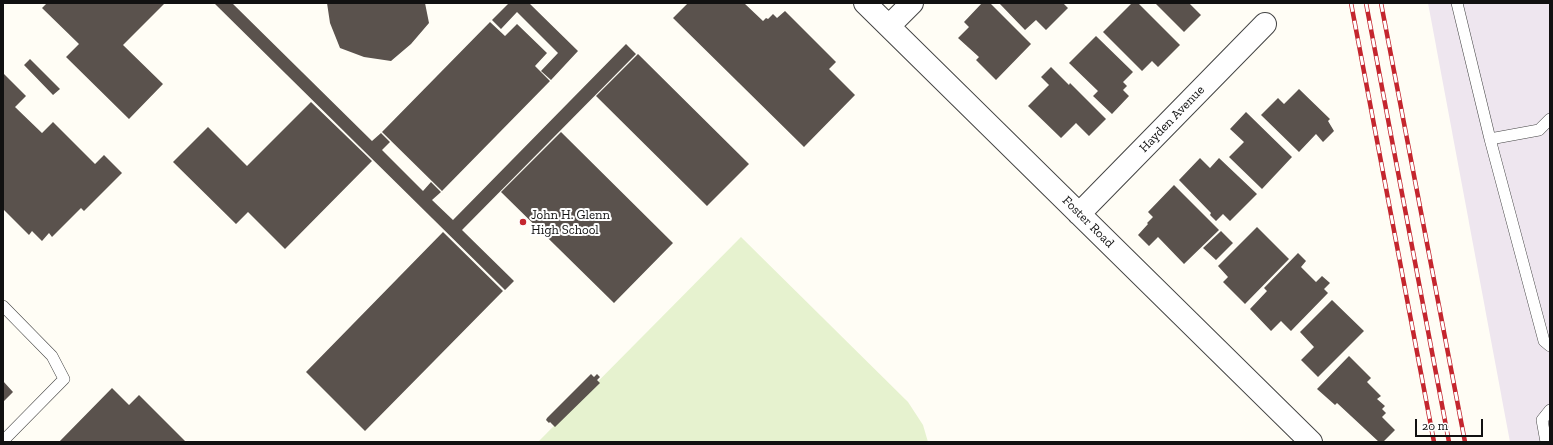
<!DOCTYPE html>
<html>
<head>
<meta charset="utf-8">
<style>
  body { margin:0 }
  #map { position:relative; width:1553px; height:445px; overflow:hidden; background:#fffdf5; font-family:"Zilla Slab",serif }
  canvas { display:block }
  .frame { position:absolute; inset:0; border:4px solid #111; pointer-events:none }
  .scale { position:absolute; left:1415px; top:419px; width:68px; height:18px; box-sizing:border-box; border:2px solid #111; border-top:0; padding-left:5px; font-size:12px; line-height:14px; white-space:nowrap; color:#111; -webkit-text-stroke:3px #fff; paint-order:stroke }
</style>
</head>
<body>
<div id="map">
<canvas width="1553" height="445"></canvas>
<div class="frame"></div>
<div class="scale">20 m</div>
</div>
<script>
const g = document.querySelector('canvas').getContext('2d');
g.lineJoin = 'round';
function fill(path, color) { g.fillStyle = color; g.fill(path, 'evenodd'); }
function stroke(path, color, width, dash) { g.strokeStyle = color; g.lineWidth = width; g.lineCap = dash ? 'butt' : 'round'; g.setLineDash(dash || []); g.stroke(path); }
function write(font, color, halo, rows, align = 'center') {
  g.font = font + ' "Zilla Slab",serif'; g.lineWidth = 4; g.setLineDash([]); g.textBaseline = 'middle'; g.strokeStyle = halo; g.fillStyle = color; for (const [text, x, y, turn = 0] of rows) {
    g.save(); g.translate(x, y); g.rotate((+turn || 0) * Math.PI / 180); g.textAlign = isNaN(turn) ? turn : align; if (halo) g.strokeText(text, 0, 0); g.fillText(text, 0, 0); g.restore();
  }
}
fill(new Path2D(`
  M1428,3H1550V442H1510Z`), '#eee6ef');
fill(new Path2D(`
  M741,237L908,402L923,425L928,442H538Z`), '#e6f2cf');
fill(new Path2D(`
  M47,3H165L123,45L163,84L129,119L66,57L79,44L42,8Z
  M214,3H232L372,141L381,133L390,142L382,150L423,191L431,182L441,192L432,200L453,220L626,44L636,54L462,230L514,281L505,290Z
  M327,3H425L429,23L411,44L391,61L364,57L340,48L330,23Z
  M509,3H529L578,51L551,80L541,71L558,53L517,12L501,29L492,20Z
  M688,3H744L763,21L766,18L768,19L773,14L777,18L785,11L836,62L829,69L855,95L804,147L673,18Z
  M982,3H990L1031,44L996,80L976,60L979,57L958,38L969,27L964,22Z
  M999,3H1063L1068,8L1046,30L1036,20L1025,30Z
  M1132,3H1138L1180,45L1158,67L1152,61L1142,71L1103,32Z
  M1155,3H1189L1201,15L1184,32Z
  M490,22L505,36L517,24L547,53L535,66L550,81L442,191L382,132Z
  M1096,36L1133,72L1123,82L1127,86L1123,90L1129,96L1112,114L1093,96L1098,91L1069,63Z
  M638,54L749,164L707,206L596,96Z
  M30,59L60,89L53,95L24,65Z
  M1051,67L1069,85L1070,83L1106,119L1089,136L1076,123L1061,138L1028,106L1049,85L1041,77Z
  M3,73L26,96L15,107L42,133L53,122L95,164L104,155L122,173L84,211L81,208L52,237L49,233L42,241L32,231L29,235L3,209Z
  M1299,89L1330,119L1328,121L1334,131L1323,142L1316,134L1299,152L1261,115L1278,98L1284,104Z
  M311,102L372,161L285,249L248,212L236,224L173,162L208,127L247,166Z
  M1246,112L1292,157L1262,189L1229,157L1244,142L1230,129Z
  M561,132L673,243L614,303L501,192Z
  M1200,158L1210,168L1219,158L1257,194L1230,221L1223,214L1216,221L1210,215L1211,213L1179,180Z
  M1174,185L1219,230L1184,264L1158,237L1149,246L1138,235L1148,224L1147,223L1153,217L1148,212Z
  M1257,227L1289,259L1245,304L1223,282L1228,277L1218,266Z
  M1221,231L1233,243L1216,260L1203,248Z
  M443,232L503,291L365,431L306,372Z
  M1298,253L1306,261L1301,267L1316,282L1322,276L1330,283L1324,289L1328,293L1291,331L1281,321L1271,331L1250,309L1267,291L1264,288Z
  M1332,300L1364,331L1318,377L1301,360L1314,347L1300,332Z
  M1349,356L1371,378L1367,382L1381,396L1377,399L1385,406L1382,409L1386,413L1382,417L1395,430L1383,442H1379L1337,403L1335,405L1317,389Z
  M591,374L594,377L597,374L600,377L597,380L600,383L555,427L550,422L549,423L546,420L547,418Z
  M3,381L13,392L3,402Z
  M112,388L129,405L139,395L186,442H59Z`), '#5a524d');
const service = new Path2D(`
  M1457,3L1490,139L1544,341L1550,346
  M1490,139L1539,130L1550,119
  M3,306L52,356L64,379L3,441
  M1546,442L1542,420L1550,410`);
const minor = new Path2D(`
  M865,3L1311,442
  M889,26L912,3
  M1079,214L1265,24`);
stroke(service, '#444', 12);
stroke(minor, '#444', 24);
stroke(service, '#fff', 11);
stroke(minor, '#fff', 22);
const rail = new Path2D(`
  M1351,3L1434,442
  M1366,3L1449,442
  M1381,3L1465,442`);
stroke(rail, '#c4262e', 4.5);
stroke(rail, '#fff', 3, [9]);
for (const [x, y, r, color] of [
  [523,222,4,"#c4262e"]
]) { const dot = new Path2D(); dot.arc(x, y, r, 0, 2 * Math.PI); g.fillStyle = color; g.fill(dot); stroke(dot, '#fff', 1.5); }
write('13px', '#111', '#fff', [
  ["Hayden Avenue",1172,119,-46],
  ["Foster Road",1088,222,45]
]);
write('13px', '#111', '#fff', [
  ["John H. Glenn",531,215],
  ["High School",531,230]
], 'left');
</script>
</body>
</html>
